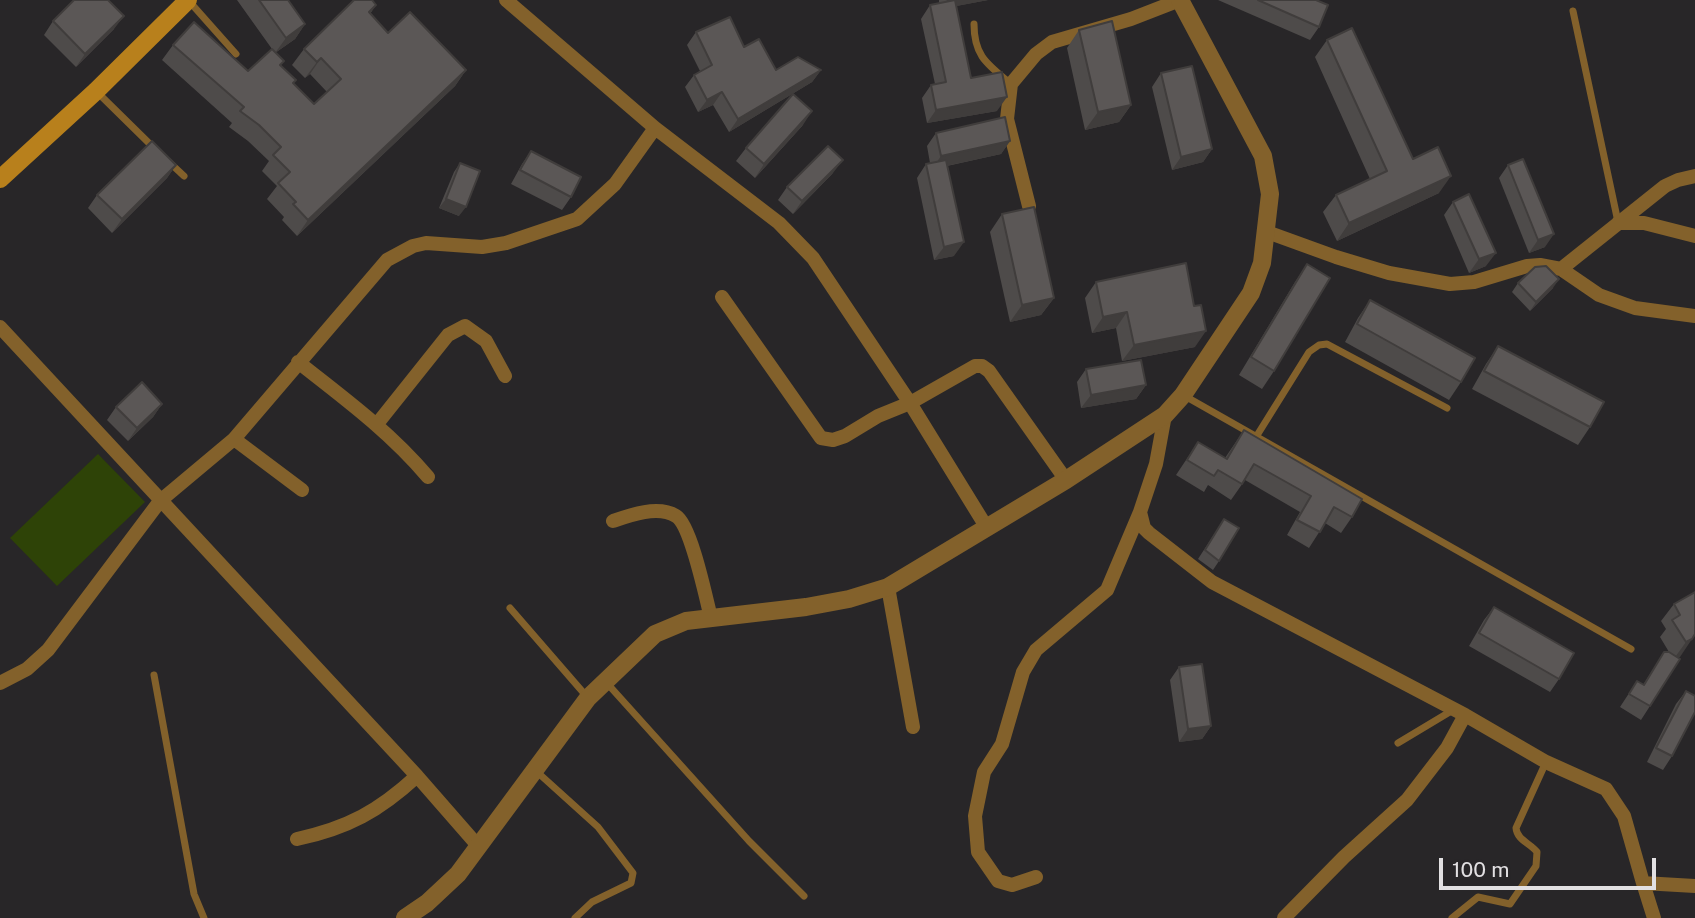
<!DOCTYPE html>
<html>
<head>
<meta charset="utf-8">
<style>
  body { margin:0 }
  #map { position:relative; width:1695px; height:918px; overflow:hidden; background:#282628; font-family:"Public Sans",sans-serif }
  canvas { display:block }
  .scale { position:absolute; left:1439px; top:858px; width:217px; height:32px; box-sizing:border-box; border:4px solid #e2e0e2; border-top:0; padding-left:9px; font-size:21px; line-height:24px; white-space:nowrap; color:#e2e0e2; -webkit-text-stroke:5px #282628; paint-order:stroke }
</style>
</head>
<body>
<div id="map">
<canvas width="1695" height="918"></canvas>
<div class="scale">100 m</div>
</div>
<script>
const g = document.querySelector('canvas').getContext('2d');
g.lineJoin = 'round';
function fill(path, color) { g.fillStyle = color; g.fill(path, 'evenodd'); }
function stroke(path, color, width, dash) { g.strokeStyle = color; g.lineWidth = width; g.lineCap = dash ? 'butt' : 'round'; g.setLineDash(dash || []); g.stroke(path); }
fill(new Path2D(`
  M98,454L145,502L57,586L10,538Z`), '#2e4307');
stroke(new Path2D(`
  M188,0L236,54
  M1573,11L1618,222
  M974,24C974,56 987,64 1011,84
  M96,91L155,149
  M169,162L184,176
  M1183,395L1631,649
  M1256,437L1309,352L1319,345L1327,344L1447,408
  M510,608L588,698
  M154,675L194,894L204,918
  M605,681L749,841L804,896
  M1398,743L1453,710
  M536,771L598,827L633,873L631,883L592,902L575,918
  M1452,918L1478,897L1510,904L1536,866L1537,852C1530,843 1517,840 1516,828L1546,762`), '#83612b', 7);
stroke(new Path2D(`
  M506,0L655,128L779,223L813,258L910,403L987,528
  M1029,206L1007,119L1011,84L1036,54L1052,42L1131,19L1180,0
  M1618,223H1644L1695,236
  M1267,232L1336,257L1389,273L1450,284L1474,282L1527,266L1540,265L1561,269L1599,295L1635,308L1695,316
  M1561,269L1665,186L1678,180L1695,176
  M722,297L821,438L833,440L845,436L878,416L910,403L975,366H982L989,371L1066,480
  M0,327L417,776L479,847
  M298,362C344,398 390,432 428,477
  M1165,415L1156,464L1140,512L1144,528L1149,533L1212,582L1465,715L1546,762L1606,789L1624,816L1643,883
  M377,424L448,335L465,326L486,341L505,376
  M234,439L302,490
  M613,521C630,515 658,505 676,516C691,525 706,598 711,618
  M888,587L913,727
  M0,683L27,669L48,650L160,501L234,439L387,260L413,246L426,243L482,247L506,243L577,219L615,184L655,128
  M297,839C348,828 379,811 417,776
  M1036,877L1012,885L998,881L978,852L975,816L984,772L1002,744L1023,672L1036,650L1107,590L1140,512
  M1284,918L1344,857L1407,800L1447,748L1465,715
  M1654,918L1643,883L1695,886`), '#83612b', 14);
stroke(new Path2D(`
  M405,918L427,903L458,874L588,698L655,634L686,621L806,607L849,599L888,587L1066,480L1165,415L1183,395L1251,293L1262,263L1270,194L1263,156L1180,0`), '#83612b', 18);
stroke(new Path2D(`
  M0,179L96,91L188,0`), '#b8801c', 18);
fill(new Path2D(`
  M237,0H288L305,24L295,39L275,53L281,65L294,84L314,104L327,92L310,74L305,78L292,65L304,49L376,5L370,14L388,33L466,70L455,86L297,236L282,220L284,217L267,199L277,186L262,171L269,161L248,141L229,127L232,123L162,60L173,45L248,71L272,49Z
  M939,0H988L956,6L971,78L997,111L927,123L922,98L931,85L935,84L921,19L930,5L939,4Z
  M1218,0H1316L1319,27L1310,40Z
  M53,21L114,29L76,67L44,35Z
  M1079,30L1131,105L1119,122L1085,130L1067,48Z
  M696,32L744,47L776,70H821L812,82L729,132L713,105L698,112L685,87L694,75L700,71L687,45Z
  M1327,40L1413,159L1439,193L1337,241L1323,212L1336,195L1370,179L1315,57Z
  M1161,73L1212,149L1203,162L1172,170L1152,87Z
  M803,125L755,178L736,161L746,148Z
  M936,133L1010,141L1001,154L947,166L954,256L934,260L917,178L926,164L930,163L927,146Z
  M531,151L571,197L562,210L511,184L522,164Z
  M460,163L459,216L439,208L454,172Z
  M176,165L167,178L112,233L88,208L97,195Z
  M1508,165L1545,247L1529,253L1499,178Z
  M833,173L793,214L778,200L787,187Z
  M1453,202L1486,266L1469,273L1444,215Z
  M1002,214L1054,298L1041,315L1010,322L990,232Z
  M1307,264L1274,371L1262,389L1239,375L1295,282Z
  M1096,282L1195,347L1122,361L1116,328L1092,333L1085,298Z
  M1518,283L1553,288L1530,311L1512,292Z
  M1370,300L1461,382L1449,400L1345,342L1358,318Z
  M1498,346L1590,427L1578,445L1472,389L1486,364Z
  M1086,369L1146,385L1136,399L1081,408L1077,382Z
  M162,404L153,417L128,441L107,420L116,407Z
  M1244,430L1352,517L1341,533L1325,523L1309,548L1287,535L1300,512L1245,480L1231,500L1208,485L1204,492L1176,475L1198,442L1225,458Z
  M1224,519L1219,561L1213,570L1198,559Z
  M1674,604L1695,634L1678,658L1650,706L1641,720L1620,707L1637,681L1643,685L1664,652H1669L1660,637L1666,629L1661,621Z
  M1494,607L1559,679L1550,692L1469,646L1484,620Z
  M1179,667L1211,726L1202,739L1179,742L1170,680Z
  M1686,691L1672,756L1663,770L1647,762L1676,704Z`), '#4e4b4a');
fill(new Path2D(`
  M947,0H988L941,9Z
  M124,16L114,29L76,67L85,54Z
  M305,24L295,39L275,53L286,38Z
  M321,58L310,74L305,78L317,62Z
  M466,70L455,86L297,236L308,220Z
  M821,70L812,82L729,132L738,119Z
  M722,92L713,105L698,112L707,100Z
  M1007,97L997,111L927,123L936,110Z
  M1131,105L1119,122L1085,130L1098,112Z
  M812,111L803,125L755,178L764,164Z
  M1010,141L1001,154L932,169L941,156Z
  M1212,149L1203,162L1172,170L1181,157Z
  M843,160L833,173L793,214L802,201Z
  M176,165L167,178L112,233L122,219Z
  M1451,176L1439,193L1337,241L1349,223Z
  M446,199L466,207L459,216L439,208Z
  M1554,234L1545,247L1529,253L1538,240Z
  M964,242L954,256L934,260L944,247Z
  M1496,253L1486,266L1469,273L1479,259Z
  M1559,279L1553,288L1530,311L1536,302Z
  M1054,298L1041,315L1010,322L1022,305Z
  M1127,312L1116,328L1092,333L1103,317Z
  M1206,331L1195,347L1122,361L1134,345Z
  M1146,385L1136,399L1081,408L1091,395Z
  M162,404L153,417L128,441L137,428Z
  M1692,639L1680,657L1673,660L1686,642Z
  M1211,726L1202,739L1179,742L1188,729Z`), '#403d3c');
const building = new Path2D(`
  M74,0H108L124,16L85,54L53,21Z
  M259,0H288L305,24L286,38Z
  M354,0H372L376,5L369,12L388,33L410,12L466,70L308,220L293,204L296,202L278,183L290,172L273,155L281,147L259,125L240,111L244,107L173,45L194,22L248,71L272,49L284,61L280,65L296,80L293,83L314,104L341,79L321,58L317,62L304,49Z
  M955,0L971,78L1002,72L1007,97L936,110L931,85L946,82L930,5Z
  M1258,0H1316L1328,5L1319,27Z
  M730,17L744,47L759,39L776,70L798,57L821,70L738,119L722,92L707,100L694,75L712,65L696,32Z
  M1112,21L1131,105L1098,112L1079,30Z
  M1352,28L1413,159L1438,147L1451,176L1349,223L1336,195L1387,171L1327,40Z
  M1192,66L1212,149L1181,157L1161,73Z
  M793,94L812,111L764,164L746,148Z
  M1005,117L1010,141L941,156L936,133Z
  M152,141L176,165L122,219L97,195Z
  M828,146L843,160L802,201L787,187Z
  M531,151L581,177L571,197L520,170Z
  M1523,159L1554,234L1538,240L1508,165Z
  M946,160L964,242L944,247L926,164Z
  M460,163L480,171L466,207L446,199Z
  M1469,194L1496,253L1479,259L1453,202Z
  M1034,207L1054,298L1022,305L1002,214Z
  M1186,263L1194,306L1201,305L1206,331L1134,345L1127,312L1103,317L1096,282Z
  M1307,264L1330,278L1274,371L1251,357Z
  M1546,266L1559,279L1536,302L1518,283L1535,267Z
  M1370,300L1475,358L1461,382L1357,324Z
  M1498,346L1604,402L1590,427L1484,371Z
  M1141,360L1146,385L1091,395L1086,369Z
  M142,382L162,404L137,428L116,407Z
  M1244,430L1362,499L1352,517L1334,507L1320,532L1297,520L1311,496L1254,464L1242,484L1218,470L1214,476L1187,460L1198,442L1227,459Z
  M1224,519L1239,528L1219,561L1205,550Z
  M1695,592V634L1692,639L1686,642L1672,620L1680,615L1674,604Z
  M1494,607L1574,653L1559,679L1479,633Z
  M1664,652H1669L1680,659L1650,706L1629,694L1637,681L1644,685Z
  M1202,664L1211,726L1188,729L1179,667Z
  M1686,691L1695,696V712L1672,756L1656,748Z`);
fill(building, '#5b5756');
stroke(building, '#403d3c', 2);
</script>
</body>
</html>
